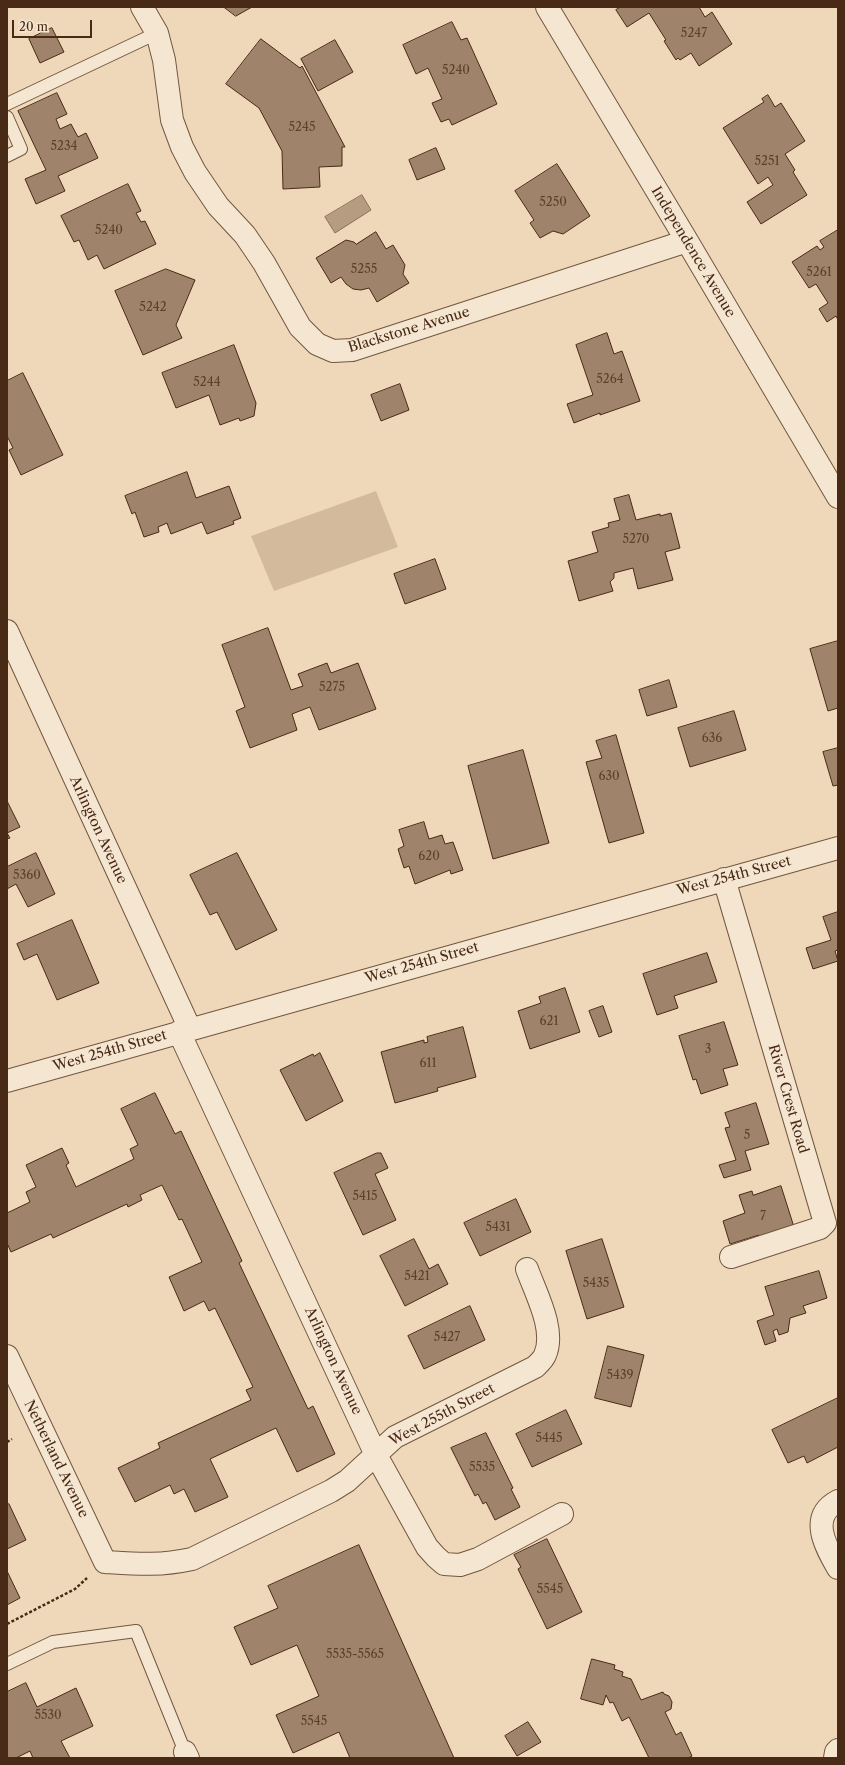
<!DOCTYPE html>
<html>
<head>
<meta charset="utf-8">
<style>
  body { margin:0 }
  #map { position:relative; width:845px; height:1765px; overflow:hidden; background:#efd8b9; font-family:"Libre Caslon Text",serif }
  canvas { display:block }
  .frame { position:absolute; inset:0; border:8px solid #482a16; pointer-events:none }
  .scale { position:absolute; left:12px; top:20px; width:80px; height:18px; box-sizing:border-box; border:2px solid #482a16; border-top:0; padding-left:5px; font-size:12px; line-height:14px; white-space:nowrap; color:#482a16; -webkit-text-stroke:3px #f5e6d2; paint-order:stroke }
</style>
</head>
<body>
<div id="map">
<canvas width="845" height="1765"></canvas>
<div class="frame"></div>
<div class="scale">20 m</div>
</div>
<script>
const g = document.querySelector('canvas').getContext('2d');
g.lineJoin = 'round';
function fill(path, color) { g.fillStyle = color; g.fill(path, 'evenodd'); }
function stroke(path, color, width, dash) { g.strokeStyle = color; g.lineWidth = width; g.lineCap = dash ? 'butt' : 'round'; g.setLineDash(dash || []); g.stroke(path); }
function write(font, color, halo, rows, align = 'center') {
  g.font = font + ' "Libre Caslon Text",serif'; g.lineWidth = 3; g.setLineDash([]); g.textBaseline = 'middle'; g.strokeStyle = halo; g.fillStyle = color; for (const [text, x, y, turn = 0] of rows) {
    g.save(); g.translate(x, y); g.rotate((+turn || 0) * Math.PI / 180); g.textAlign = isNaN(turn) ? turn : align; if (halo) g.strokeText(text, 0, 0); g.fillText(text, 0, 0); g.restore();
  }
}
fill(new Path2D(`
  M376,491L398,547L274,591L251,536Z`), '#d3ba9d');
const water = new Path2D(`
  M362,195L371,210L335,233L325,217Z`);
fill(water, '#b69d82');
stroke(water, '#8a6f57', 1);
const building = new Path2D(`
  M224,7H252L236,16Z
  M621,7H699L705,17L712,12L732,44L699,66L691,53L680,60L678,58L676,60L664,41L666,40L649,13L627,27L616,10Z
  M452,22L461,40L467,38L497,104L452,125L449,119L441,122L432,103L442,99L428,68L416,74L403,45Z
  M52,28L64,52L40,63L29,39Z
  M261,39L300,68L302,66L345,147H342V166L319,167L320,187L283,189L282,151L259,108L226,84Z
  M335,40L353,72L318,91L301,59Z
  M57,93L67,114L56,119L60,129L71,124L78,137L86,133L98,158L58,176L65,191L36,204L25,179L46,170L18,111Z
  M768,95L775,107L781,103L805,141L785,154L795,170L793,172L807,195L761,224L747,202L773,185L768,177L758,184L723,128L764,102L762,99Z
  M436,148L445,169L417,180L409,160Z
  M557,164L590,216L563,234L553,231L540,238L530,223L534,220L515,191Z
  M128,184L141,211L136,213L141,222L145,221L156,244L104,269L97,255L88,260L79,240L74,242L61,216Z
  M838,230V320L836,316L827,322L819,309L828,303L816,284L809,288L792,262L817,246L820,250L824,247L820,241Z
  M376,232L386,249L393,245L405,265L403,274L409,283L377,302L369,288L361,290L353,289L346,284L341,277L331,283L316,258L346,240L354,242L356,244Z
  M166,269L195,280L176,325L182,338L143,355L115,291Z
  M607,333L614,354L622,351L640,401L600,415V413L574,423L567,404L593,395L576,345Z
  M234,345L256,403L254,416L240,421L239,418L220,425L209,395L176,408L162,373Z
  M23,373L63,455L21,475L9,450L13,448L7,436V381Z
  M400,384L409,410L381,421L371,395Z
  M187,472L196,498L229,486L241,518L233,521L234,524L207,534L202,522L171,534L167,523L158,527L159,532L144,537L135,512L132,514L125,496Z
  M629,495L636,520L660,514V516L671,513L680,548L665,552L673,580L638,589L633,568L614,573V578L610,582L613,591L579,601L568,561L598,552L592,532L609,527L608,523L620,520L614,499Z
  M435,559L446,589L405,604L394,574Z
  M268,628L291,690L303,686L298,674L327,663L331,673L358,663L376,709L319,730L310,707L292,714L297,730L250,748L236,711L245,707L222,645Z
  M838,641V708L828,711L810,649Z
  M669,680L677,707L647,716L639,690Z
  M734,711L746,750L690,767L678,728Z
  M616,735L644,833L609,843L586,762L602,758L596,741Z
  M838,748V785L833,786L823,752Z
  M523,750L549,843L493,859L468,766Z
  M7,801L20,827L7,833L10,838L7,839Z
  M424,822L429,839L442,835L445,844L453,842L463,870L451,874L450,870L415,884L409,866L404,868L398,849L404,846L399,830Z
  M36,853L55,894L28,907L16,884L7,889V867Z
  M237,853L277,930L236,950L217,912L210,915L190,875Z
  M838,912V950L835,951L838,961L813,969L806,948L831,940L823,917Z
  M72,920L99,983L57,1000L37,954L24,960L17,944Z
  M707,953L717,982L674,996L678,1008L657,1015L643,974Z
  M565,988L580,1032L530,1049L518,1011L541,1003L539,997Z
  M603,1006L612,1032L599,1037L589,1011Z
  M724,1022L738,1065L723,1069L728,1085L701,1094L696,1079L693,1080L679,1036Z
  M463,1027L476,1077L437,1088L438,1091L395,1103L381,1052L424,1040V1043L428,1042L427,1037Z
  M320,1053L343,1101L306,1121L280,1070L313,1054L314,1056Z
  M155,1093L175,1134L181,1131L242,1261L239,1263L308,1409L313,1406L335,1454L297,1472L276,1428L210,1459L228,1497L195,1512L184,1489L174,1494L170,1485L135,1502L118,1468L160,1448L158,1443L251,1400L246,1390L253,1387L215,1308L209,1311L204,1301L184,1311L169,1277L202,1262L182,1219L179,1220L162,1185L140,1195L142,1200L128,1207L127,1204L53,1238L51,1234L11,1252L7,1243V1213L30,1202L26,1192L36,1187L26,1165L62,1148L69,1163L66,1165L76,1187L134,1159L130,1149L138,1145L121,1109Z
  M756,1103L769,1144L745,1151L751,1170L724,1178L719,1165L736,1160L725,1128L730,1127L725,1113Z
  M377,1153H381L388,1168L375,1174L396,1220L363,1235L334,1173Z
  M781,1186L794,1227L760,1238L759,1235L730,1244L723,1221L745,1213L739,1195L752,1191L753,1195Z
  M516,1199L531,1232L480,1256L464,1223Z
  M414,1239L429,1269L438,1264L448,1284L405,1306L380,1256Z
  M602,1239L624,1307L587,1319L566,1251Z
  M819,1271L827,1298L803,1306L806,1313L790,1318L788,1332L779,1335L777,1329L773,1331L776,1341L765,1345L757,1321L774,1315L765,1287Z
  M470,1306L485,1340L424,1369L408,1336Z
  M608,1346L644,1355L631,1407L595,1398Z
  M838,1398V1447L807,1463L804,1456L788,1463L772,1430Z
  M566,1410L582,1444L532,1467L516,1434Z
  M486,1433L513,1488L511,1489L520,1507L495,1520L486,1502L483,1504L478,1494L475,1496L451,1448Z
  M9,1504L26,1540L7,1549V1505Z
  M547,1539L582,1612L547,1629L518,1569L521,1567L514,1555Z
  M359,1545L454,1758H350L339,1732L293,1753L276,1715L319,1696L297,1645L251,1665L234,1627L278,1608L268,1586Z
  M7,1571L20,1598L7,1605Z
  M592,1659L615,1665L614,1669L623,1672L622,1676L631,1679L641,1700L663,1692L664,1694L669,1696L672,1702L671,1709L665,1712L676,1735L681,1732L692,1756L688,1758H649L629,1717L622,1721L613,1702L610,1703L606,1695L603,1705L581,1699Z
  M26,1683L37,1707L76,1688L93,1726L61,1741L70,1758H33L30,1751L16,1758H7V1692Z
  M528,1722L541,1742L517,1756L505,1736Z`);
fill(building, '#9f846b');
stroke(building, '#482a16', 1);
const service = new Path2D(`
  M7,104L157,33
  M7,117L21,149L7,156
  M7,1664L53,1642L136,1631L185,1752`);
const minor = new Path2D(`
  M142,7L157,33L164,60L172,120L182,147L195,172L218,206L245,235L264,263L300,327L317,344L333,351L352,350L687,241
  M547,7L687,241L838,497
  M7,631L190,1029
  M724,879L825,1223L820,1228L731,1257
  M179,1032L376,1455L427,1547L436,1557L444,1564L460,1565L478,1559L562,1514
  M7,1081L838,848
  M7,1356L105,1562C137,1564 160,1566 192,1559L331,1491L347,1481L395,1437L535,1367C538,1364 543,1360 545,1355C556,1330 536,1294 527,1269
  M838,1501C808,1517 826,1547 838,1568
  M185,1752L188,1758
  M835,1758L836,1752L838,1750`);
stroke(service, '#72563f', 14);
stroke(minor, '#72563f', 24);
stroke(new Path2D(`
  M7,1442L12,1439
  M7,1624L75,1589L87,1578`), '#482a16', 2.5, [3, 2]);
stroke(service, '#f5e6d2', 12);
stroke(minor, '#f5e6d2', 22);
write('12px', '#5e402b', null, [
  ["5247",694,34],
  ["5240",456,71],
  ["5245",302,128],
  ["5234",64,147],
  ["5251",767,162],
  ["5250",553,203],
  ["5240",109,231],
  ["5255",364,270],
  ["5261",819,273],
  ["5242",153,308],
  ["5264",610,380],
  ["5244",207,383],
  ["5270",636,540],
  ["5275",332,688],
  ["636",712,739],
  ["630",609,777],
  ["620",429,857],
  ["5360",27,876],
  ["621",549,1022],
  ["3",708,1050],
  ["611",428,1064],
  ["5",747,1136],
  ["5415",365,1197],
  ["7",763,1217],
  ["5431",498,1228],
  ["5421",417,1277],
  ["5435",596,1284],
  ["5427",447,1338],
  ["5439",620,1376],
  ["5445",549,1439],
  ["5535",482,1468],
  ["5545",550,1590],
  ["5535-5565",355,1655],
  ["5530",48,1716],
  ["5545",314,1722]
]);
write('14px', '#482a16', '#f5e6d2', [
  ["Independence Avenue",693,252,59],
  ["Blackstone Avenue",409,330,-17],
  ["Arlington Avenue",98,830,65],
  ["West 254th Street",734,876,-15],
  ["West 254th Street",422,963,-16],
  ["West 254th Street",110,1051,-16],
  ["River Crest Road",788,1099,74],
  ["Arlington Avenue",333,1361,65],
  ["West 255th Street",442,1415,-28],
  ["Netherland Avenue",56,1459,64]
]);
</script>
</body>
</html>
